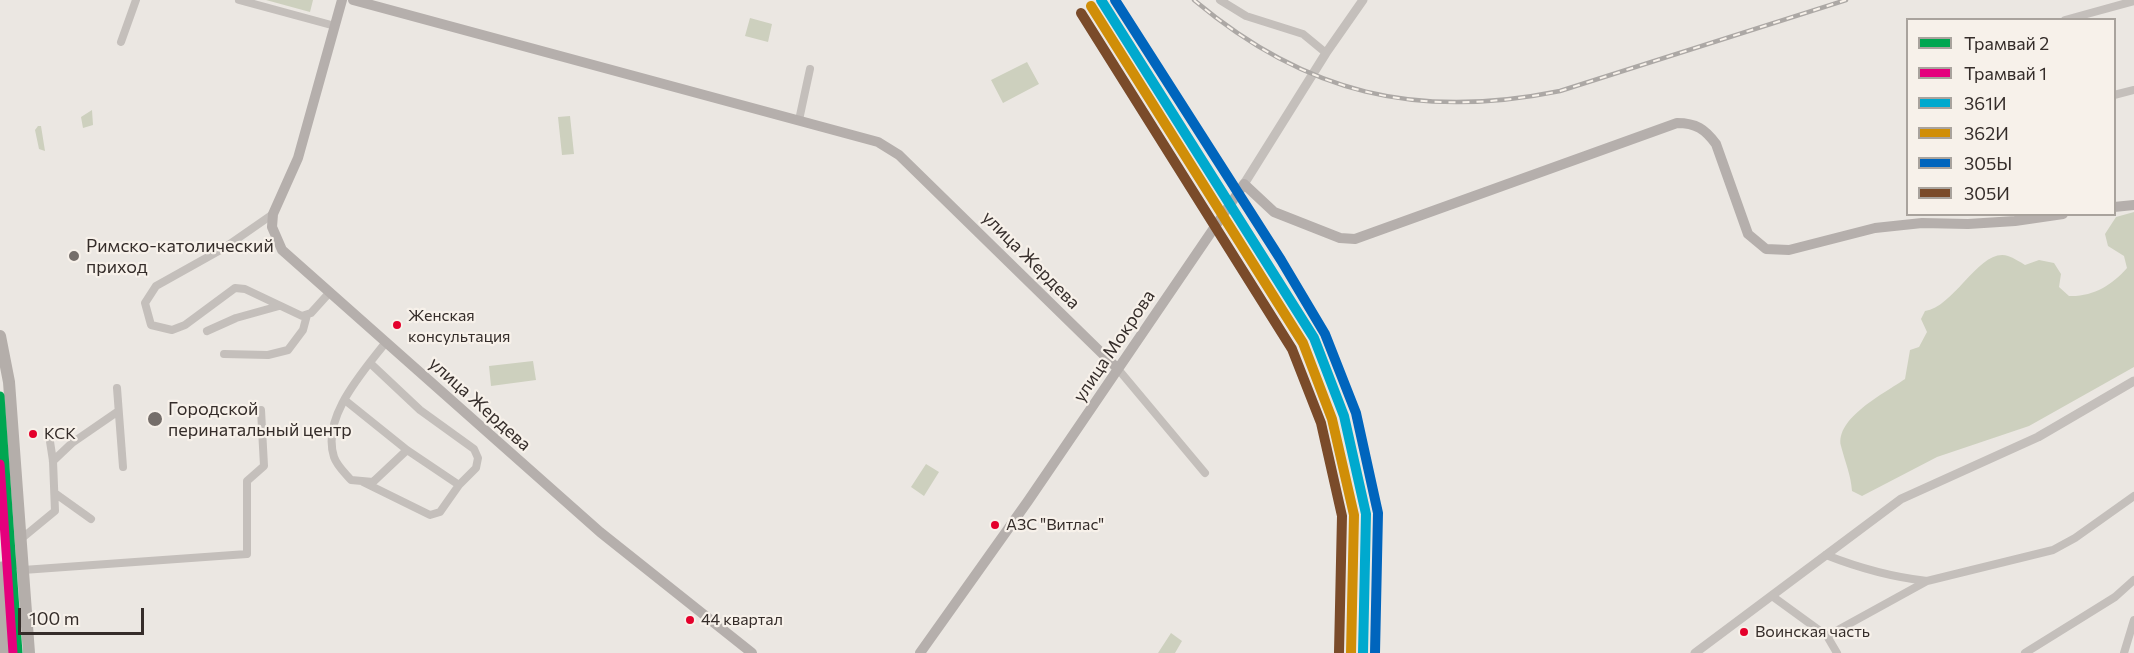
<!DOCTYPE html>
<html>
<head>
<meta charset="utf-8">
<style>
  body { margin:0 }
  #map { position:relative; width:2134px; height:653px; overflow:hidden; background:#ebe7e2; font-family:Commissioner,sans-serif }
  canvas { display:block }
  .legend { position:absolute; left:1906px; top:18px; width:210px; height:198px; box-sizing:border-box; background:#f7f1ea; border:2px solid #a9a39d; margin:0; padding:8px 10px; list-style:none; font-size:18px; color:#352d2a }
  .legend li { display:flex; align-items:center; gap:12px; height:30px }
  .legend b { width:30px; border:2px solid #a9a39d }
  .scale { position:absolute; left:18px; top:608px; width:126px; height:27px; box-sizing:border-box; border:3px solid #352d2a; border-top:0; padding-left:8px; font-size:18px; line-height:21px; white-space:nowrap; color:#352d2a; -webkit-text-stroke:4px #f7f1ea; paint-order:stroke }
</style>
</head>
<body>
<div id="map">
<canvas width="2134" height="653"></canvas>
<ul class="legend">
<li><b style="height:8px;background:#00a651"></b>Трамвай 2</li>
<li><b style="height:8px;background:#e5007d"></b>Трамвай 1</li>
<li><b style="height:8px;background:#00a9ce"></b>361И</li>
<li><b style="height:8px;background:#d08e08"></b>362И</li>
<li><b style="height:8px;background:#0065bd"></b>305Ы</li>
<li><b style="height:8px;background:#7a4b2a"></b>305И</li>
</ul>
<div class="scale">100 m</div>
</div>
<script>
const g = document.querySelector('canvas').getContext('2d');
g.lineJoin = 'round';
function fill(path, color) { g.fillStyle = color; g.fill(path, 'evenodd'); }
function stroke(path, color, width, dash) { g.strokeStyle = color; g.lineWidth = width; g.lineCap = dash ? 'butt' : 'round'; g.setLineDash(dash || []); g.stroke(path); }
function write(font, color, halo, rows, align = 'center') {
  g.font = font + ' Commissioner,sans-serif'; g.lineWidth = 4.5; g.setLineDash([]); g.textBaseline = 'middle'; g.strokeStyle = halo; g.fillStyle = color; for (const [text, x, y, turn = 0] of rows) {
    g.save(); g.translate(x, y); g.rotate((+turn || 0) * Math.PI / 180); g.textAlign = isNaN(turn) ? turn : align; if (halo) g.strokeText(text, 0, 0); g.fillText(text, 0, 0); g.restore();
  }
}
fill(new Path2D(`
  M266,0H313L310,12Z
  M750,18L772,24L768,42L745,36Z
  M1027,62L1039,84L1003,103L991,80Z
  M92,110L93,125L83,128L81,117Z
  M570,116L574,154L562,155L558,117Z
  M38,126H41L45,151L39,149L35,130Z
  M2134,212V367L2029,426L1937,457L1862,496L1852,491C1851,475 1845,462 1841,446C1835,418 1885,393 1905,379L1910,350L1919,347L1927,332L1921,319L1925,311C1955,307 1980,247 2008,256C2014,258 2020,262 2025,265L2039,260L2054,263L2061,274L2059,287L2069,296C2093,297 2112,285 2127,268L2124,256L2108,246L2105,234L2116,217Z
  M533,361L536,380L491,386L489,366Z
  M926,464L939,472L924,496L911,487Z
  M1171,633L1182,641L1175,653H1158Z`), '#cdd0be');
stroke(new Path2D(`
  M239,0L335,26
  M1220,0L1246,16L1303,34L1326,53
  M2065,20L2134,1
  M121,42L136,0
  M2114,95L2134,90
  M799,120L810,69
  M273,214L224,248L156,286L145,303L151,325L172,330L185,325L235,288L245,289L302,316L311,313L330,292
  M207,331L236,318L279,306
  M386,342C363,372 321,417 334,457C337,466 345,473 351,480L373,482L407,450L459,485
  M224,354L268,355L288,350L303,330L307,315
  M1118,369L1205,473
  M117,388L123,467
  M346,401L407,450
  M53,461L72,443L117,412
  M363,482L430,515L440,512L459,485L476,468L478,458L474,449L420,410L370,363
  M56,494L91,519
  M21,539L55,511L53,461L49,435
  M1826,555C1859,568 1891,577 1927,581
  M23,570L247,554V481L264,466L261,410
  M1772,596L1827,636L1837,653
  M1827,636L1927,581L2053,550L2075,538L2134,496
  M2025,653L2115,597L2134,580
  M2124,653L2134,620`), '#c4bfbb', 8);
stroke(new Path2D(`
  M1244,184L1326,53L1363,0
  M0,566L23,564
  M1695,653L1901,499L2038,437L2134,381`), '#c4bfbb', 9);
stroke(new Path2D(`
  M342,0L298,158L273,214L272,227L282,250L600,532L752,653
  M353,0L878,142L899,155L1118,369
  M2114,207L2134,205
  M920,653L1028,501L1244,184L1274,212L1340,238L1355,239L1677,123C1696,123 1705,129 1716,144L1748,234L1766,249L1789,250L1875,228L1922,223L1968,224L2015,221L2063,214`), '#b5afac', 10);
stroke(new Path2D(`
  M0,336L9,382L29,653
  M0,568L6,653`), '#b4aeaa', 12);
const rail = new Path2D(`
  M1194,0C1306,94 1418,120 1560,91L1846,0`);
stroke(rail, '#aca8a5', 4.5);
stroke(rail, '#f7f1ea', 2, [7]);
stroke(new Path2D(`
  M1101,0L1314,338L1344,416L1366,514L1363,653`), '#00a9ce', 10);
stroke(new Path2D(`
  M1091,6L1303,343L1332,419L1354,515L1351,653`), '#d08e08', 10);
stroke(new Path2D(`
  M1115,0L1281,260L1325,334L1356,413L1378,513L1375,653`), '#0065bd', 10);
stroke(new Path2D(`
  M1081,13L1292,349L1321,423L1342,516L1339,652`), '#7a4b2a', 10);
stroke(new Path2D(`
  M0,396L18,653`), '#00a651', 9);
stroke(new Path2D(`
  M0,464L13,653`), '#e5007d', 9);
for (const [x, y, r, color] of [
  [74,256,6,"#756e6a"],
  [397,325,5,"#e4002b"],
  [155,419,8,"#756e6a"],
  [33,434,5,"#e4002b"],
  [995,525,5,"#e4002b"],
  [690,620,5,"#e4002b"],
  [1744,632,5,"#e4002b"]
]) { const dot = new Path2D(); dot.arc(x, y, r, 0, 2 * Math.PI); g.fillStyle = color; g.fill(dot); stroke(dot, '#f7f1ea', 2); }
write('16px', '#352d2a', '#f7f1ea', [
  ["Женская",408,316],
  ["консультация",408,337],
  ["КСК",44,434],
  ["АЗС \"Витлас\"",1006,525],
  ["44 квартал",701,620],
  ["Воинская часть",1755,632]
], 'left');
write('18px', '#352d2a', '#f7f1ea', [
  ["Римско-католический",86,246],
  ["приход",86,267],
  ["Городской",168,409],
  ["перинатальный центр",168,430]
], 'left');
write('18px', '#352d2a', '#f7f1ea', [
  ["улица Жердева",1031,260,45],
  ["улица Мокрова",1114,346,-56],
  ["улица Жердева",480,404,42]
]);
</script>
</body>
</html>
